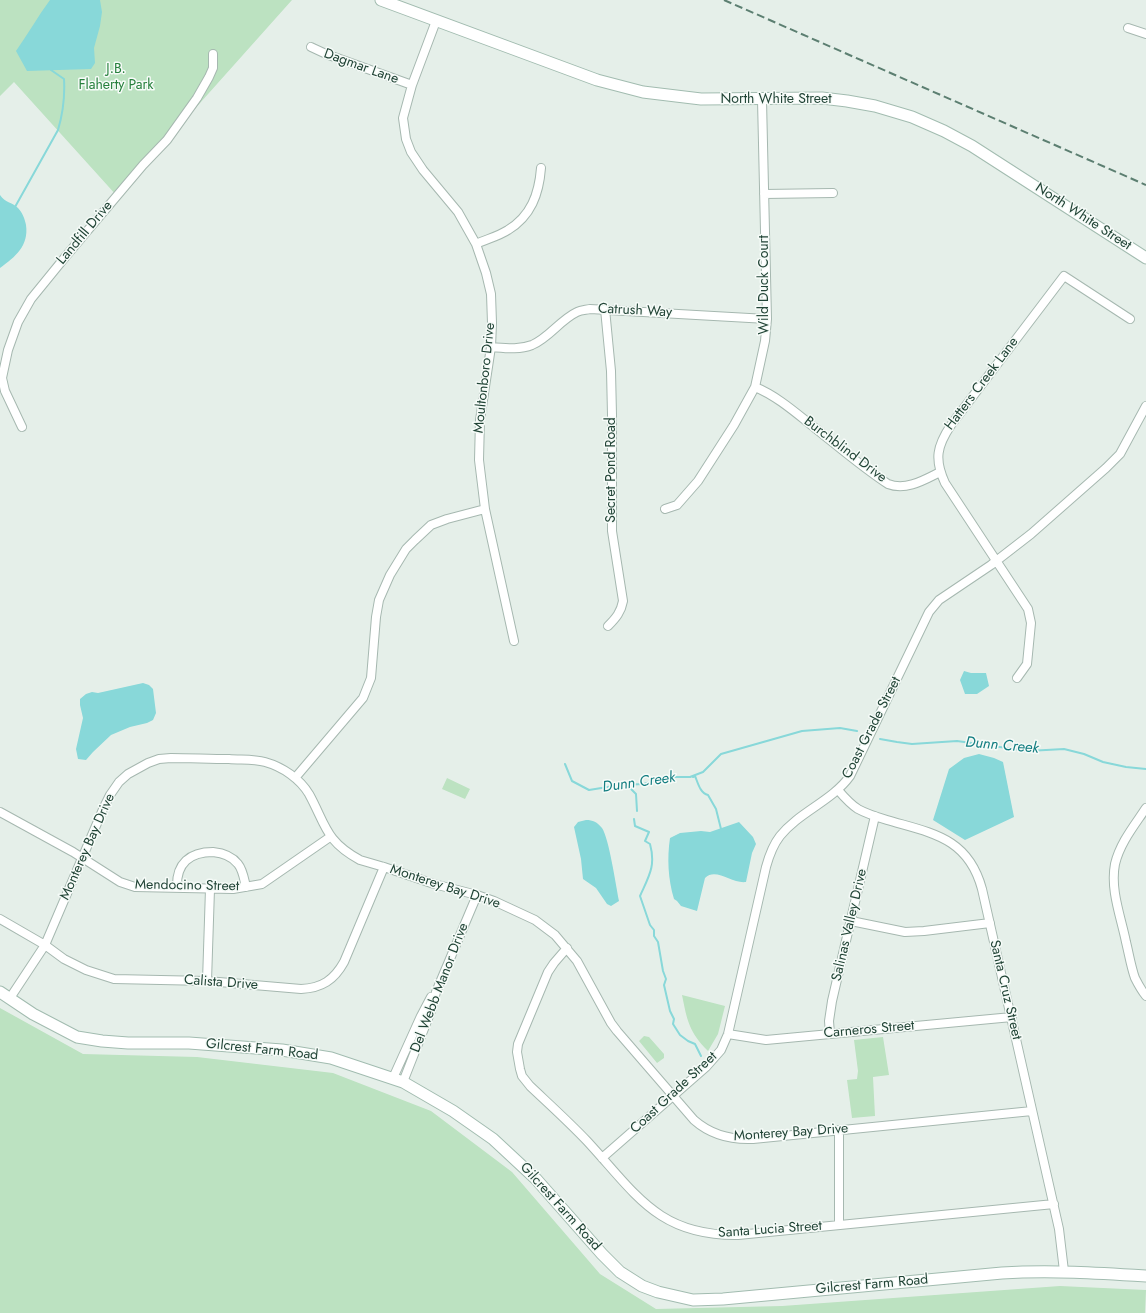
<!DOCTYPE html>
<html>
<head>
<meta charset="utf-8">
<style>
  body { margin:0 }
  canvas { display:block; background:#e5efe9 }
</style>
</head>
<body>
<canvas width="1146" height="1313"></canvas>
<script>
const g = document.querySelector('canvas').getContext('2d');
g.lineJoin = 'round';
function fill(path, color) { g.fillStyle = color; g.fill(path, 'evenodd'); }
function stroke(path, color, width, dash) { g.strokeStyle = color; g.lineWidth = width; g.lineCap = dash ? 'butt' : 'round'; g.setLineDash(dash || []); g.stroke(path); }
function write(font, color, halo, rows, align = 'center') {
  g.font = font + ' Jost,sans-serif'; g.lineWidth = 3; g.setLineDash([]); g.textBaseline = 'middle'; g.strokeStyle = halo; g.fillStyle = color; for (const [text, x, y, turn = 0] of rows) {
    g.save(); g.translate(x, y); g.rotate((+turn || 0) * Math.PI / 180); g.textAlign = isNaN(turn) ? turn : align; if (halo) g.strokeText(text, 0, 0); g.fillText(text, 0, 0); g.restore();
  }
}
fill(new Path2D(`
  M0,0H292L117,196L14,82L0,96Z
  M447,778L470,789L465,799L442,789Z
  M682,995L725,1006L718,1034L708,1051C689,1032 687,1020 682,995Z
  M0,1008L83,1054L197,1057L333,1073L431,1111L512,1172L600,1274L656,1309L782,1306L1060,1286L1146,1290L1145,1313H0Z
  M644,1036L649,1037L664,1054V1058L657,1063L639,1041Z
  M883,1037L889,1075L873,1077L875,1116L852,1118L847,1080L857,1079L858,1071L854,1040Z`), '#bce2c1');
fill(new Path2D(`
  M50,0H100L102,12L100,26L94,48L95,63L91,69L27,71L16,51C28,34 38,16 50,0Z
  M0,195C5,203 12,202 18,208C22,212 25,219 26,225C29,246 15,257 0,268Z
  M964,671L971,673H986L989,686L977,694H965L960,680Z
  M143,683L149,685L153,689L156,713L153,720L147,723L130,727L111,735L93,752L86,760L78,759L76,749L83,718L80,705V699L86,694L92,692L98,693Z
  M979,754L994,758L1003,762L1014,817L965,840L933,820L949,769L964,758Z
  M586,820C593,820 597,822 602,828C609,838 616,886 619,901L611,906L607,904L596,888L583,879L581,859L574,827L578,822Z
  M739,822L753,837L756,844L752,853L746,882C732,884 716,867 705,878L697,911L681,906L677,901L674,899C668,879 667,858 670,838L680,833L701,831L710,832Z`), '#88d8d9');
stroke(new Path2D(`
  M15,207L58,130C63,113 65,96 64,79L51,70
  M880,739L897,742L912,744L957,741L1028,751L1064,749L1084,754L1103,762L1126,767L1146,769
  M565,764L572,781L589,790L620,785L644,784L664,777H690L703,772L721,754L802,731L840,728L857,731
  M693,777L695,776C698,783 700,793 708,795L716,809L721,829
  M628,786L636,794L637,811
  M634,819L635,826L649,832L645,841L650,844C656,866 649,876 640,896L650,925L654,930V936L658,942L663,971L666,979L664,985L670,1011L674,1019L673,1024L680,1035L688,1041L695,1044L701,1056`), '#88d8d9', 2);
const minor = new Path2D(`
  M436,21L412,85L403,118L406,139L411,152L423,170L458,212L476,244L486,273L491,294L492,323L491,347L480,420L479,460L485,509L514,641
  M1128,28L1146,34
  M311,47L326,54L412,85
  M764,194L833,193
  M476,244C487,239 499,236 508,230C531,216 539,194 541,168
  M605,309L611,371L612,415V531L623,601C621,612 616,618 608,626
  M491,347C505,348 519,350 532,345C549,338 560,320 577,312C581,310 586,310 590,309L767,319
  M755,387C777,396 796,413 815,428C839,447 862,467 888,484C906,491 924,480 940,472
  M22,427L5,391L2,378L8,350L18,322L31,299L66,256L143,165L167,140L197,98L209,77L213,68V54
  M665,509L677,505L698,481L734,425L755,387L765,341L767,319L762,100
  M1017,678L1027,664L1031,623L1028,609L945,483C934,459 937,446 951,425L1064,276L1130,319
  M295,778L363,698L371,678L376,617L379,600L390,575L406,549L415,540L431,525L447,519L485,509
  M838,790C844,797 850,804 858,809C867,814 877,817 887,820C931,833 968,837 982,889L1059,1229L1064,1271
  M1146,808C1134,826 1120,843 1115,864C1110,890 1121,917 1126,942C1129,954 1131,967 1135,978C1138,984 1142,991 1146,996
  M0,812L73,852L120,882L135,887L233,889L262,884L330,837
  M177,888C176,863 190,852 213,852C223,853 232,856 238,864C243,870 244,879 246,887
  M0,919L45,945L64,959L86,970L114,979L207,981L301,989C322,988 334,980 344,962L384,867
  M851,921L905,932L924,931L990,923
  M567,948L554,963L548,972L518,1044L517,1052L520,1069L522,1076L530,1086C549,1104 569,1122 587,1141C636,1194 658,1236 738,1235L1054,1204
  M207,981L210,889
  M10,998L45,945L104,807L110,795L119,782L128,774L148,763L159,759L171,758C190,758 210,759 229,759C241,760 254,759 265,762C283,767 300,779 309,794C326,825 325,841 360,860L384,867L434,884L477,895L494,901L535,920L555,935L577,961L611,1023L617,1031L694,1120C711,1135 730,1140 753,1139L1032,1111
  M728,1034L766,1040L1012,1017
  M830,1034L829,1021L832,1001L875,816
  M393,1078L421,1016L431,997
  M403,1082L431,1011L436,992L477,895
  M839,1130V1225
  M602,1158L706,1067L721,1050L728,1034L766,867C769,856 773,845 780,836C799,812 832,801 850,776L929,612L939,600L991,565L1031,534L1106,468L1120,454L1146,406`);
const secondary = new Path2D(`
  M381,0L597,80L643,92L701,99L822,98L847,101L875,106L912,117L944,131L972,146L1146,258
  M0,992L33,1014L77,1037L102,1041L128,1043H189L282,1050L331,1058L403,1082L453,1111L493,1139L536,1179L602,1254L620,1272L642,1286L658,1292L693,1300L723,1299L1002,1273C1050,1270 1098,1273 1146,1276`);
stroke(minor, '#a6b8b0', 10);
stroke(secondary, '#a2bcb0', 13);
stroke(minor, '#fff', 8);
stroke(secondary, '#fff', 11);
stroke(new Path2D(`
  M724,0L1146,185`), '#5c7f71', 2, [8, 4]);
write('14px', '#214436', '#f6fbf8', [
  ["Dagmar Lane",361,67,20],
  ["North White Street",776,100],
  ["North White Street",1083,217,33],
  ["Landfill Drive",85,233,-50],
  ["Wild Duck Court",765,285,-90],
  ["Catrush Way",635,311,3],
  ["Moultonboro Drive",485,378,-84],
  ["Hatters Creek Lane",982,384,-53],
  ["Burchblind Drive",845,450,37],
  ["Secret Pond Road",612,470,-90],
  ["Coast Grade Street",872,728,-63],
  ["Monterey Bay Drive",88,847,-66],
  ["Mendocino Street",187,886,1],
  ["Monterey Bay Drive",445,887,18],
  ["Salinas Valley Drive",850,925,-77],
  ["Calista Drive",221,983,4],
  ["Del Webb Manor Drive",440,988,-69],
  ["Santa Cruz Street",1005,990,77],
  ["Carneros Street",869,1030,-5],
  ["Gilcrest Farm Road",262,1050,6],
  ["Coast Grade Street",674,1093,-43],
  ["Monterey Bay Drive",791,1133,-4],
  ["Gilcrest Farm Road",560,1207,48],
  ["Santa Lucia Street",770,1230,-4],
  ["Gilcrest Farm Road",872,1285,-5]
]);
write('14px', '#27803d', '#f6fbf8', [
  ["J.B.",116,70],
  ["Flaherty Park",116,86]
]);
write('italic 15px', '#147e81', '#f6fbf8', [
  ["Dunn Creek",1002,746,5],
  ["Dunn Creek",639,783,-8]
]);
</script>
</body>
</html>
